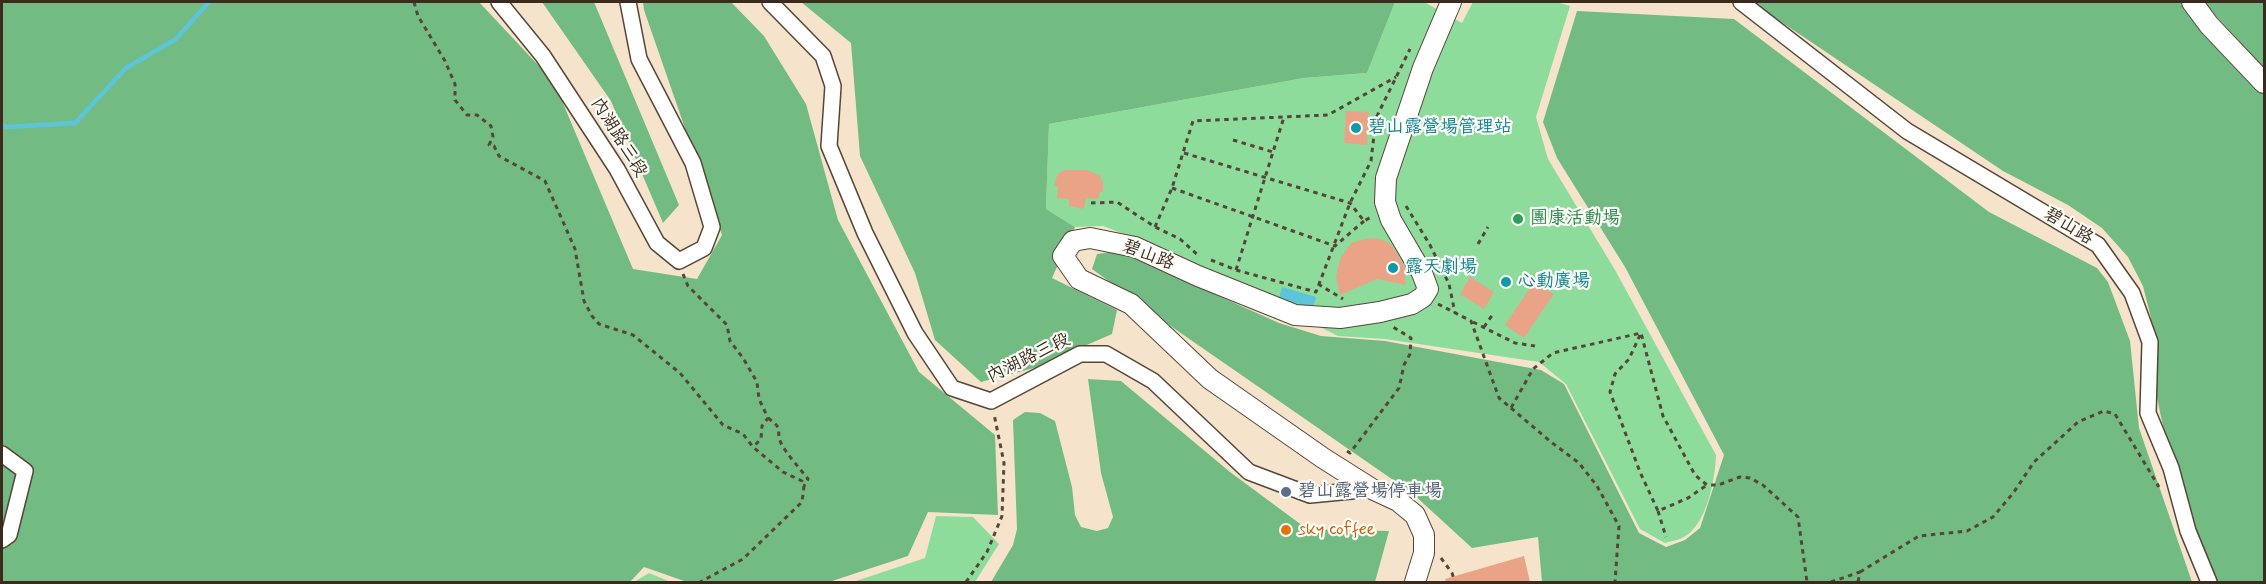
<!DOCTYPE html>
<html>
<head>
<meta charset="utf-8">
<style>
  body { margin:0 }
  #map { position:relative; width:2266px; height:584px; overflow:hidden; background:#f5e4cb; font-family:Mynerve,sans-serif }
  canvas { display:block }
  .frame { position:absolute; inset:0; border:3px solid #3b2a1e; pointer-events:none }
</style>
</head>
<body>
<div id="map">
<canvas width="2266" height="584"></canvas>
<div class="frame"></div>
</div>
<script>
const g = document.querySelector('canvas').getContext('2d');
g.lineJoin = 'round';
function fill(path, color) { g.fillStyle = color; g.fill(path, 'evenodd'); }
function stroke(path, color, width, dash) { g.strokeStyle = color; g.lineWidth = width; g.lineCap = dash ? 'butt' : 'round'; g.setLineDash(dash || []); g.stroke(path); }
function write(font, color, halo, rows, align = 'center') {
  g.font = font + ' Mynerve,"LXGW WenKai TC",sans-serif'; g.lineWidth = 4.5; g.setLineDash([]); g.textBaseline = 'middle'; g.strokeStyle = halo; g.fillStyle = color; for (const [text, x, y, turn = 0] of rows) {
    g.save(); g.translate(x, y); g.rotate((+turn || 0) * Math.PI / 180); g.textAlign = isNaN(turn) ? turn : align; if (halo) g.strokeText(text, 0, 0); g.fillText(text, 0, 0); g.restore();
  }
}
fill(new Path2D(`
  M1395,2H1424L1462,23L1473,2H1556L1570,6L1536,117L1548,159L1615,270L1716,455C1715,480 1707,524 1684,537C1679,540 1671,541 1665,543L1640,529L1566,384L1539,362L1385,339L1338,336L1158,247L1103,226L1075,227L1046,209L1049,124L1304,78L1367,73Z
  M936,516L973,517L999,544L975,582H853L925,558Z
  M649,573L671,582H634Z`), '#8ddc9b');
fill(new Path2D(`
  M2,2H479L554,82L633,269L697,279L722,235L644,10L643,2H731L764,36L806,104L838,220L919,372L995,435L998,515L928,512L908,556L829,582H687L644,567L630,582H2Z
  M542,2H594L679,205L663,223L611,101Z
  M801,2H1395L1367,73L1304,78L1049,124L1046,209L1075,227L1052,278L1117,310L1112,334L1034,368L981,382L935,340L915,273L860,156L851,43Z
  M1755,2H2185L2264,92V582H2217L2201,546L2165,436L2155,388L2151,318L2143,286L2128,257L2102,228L2068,205L2003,171L1762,9Z
  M2203,2H2264V69Z
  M1577,11L1734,19L1989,212L2097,268L2108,282L2130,341L2139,428L2192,582H1542L1538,537L1472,548L1412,493L1172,327L1092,269L1097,254L1119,251L1279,323L1321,336L1385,341L1541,370L1564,384L1639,533L1666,547L1685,540L1700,528L1724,455L1625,267L1557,158L1543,122Z
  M1088,379L1121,381L1230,472L1307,529L1389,531L1375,582H991L1013,545L1017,529L1013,420L1025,412L1040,413L1055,421L1072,487L1075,515L1081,527L1097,531L1108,528L1113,517L1101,473Z`), '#72bc83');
fill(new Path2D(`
  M1282,287L1316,297L1313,308L1279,298Z`), '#5dc5da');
stroke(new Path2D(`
  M2,125L7,127L75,123L126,68L176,39L209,2`), '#5dc5da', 4.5);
fill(new Path2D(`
  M1346,111L1369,112L1367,145L1344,143Z
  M1066,170H1087L1099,175L1103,182V192H1100L1098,199L1086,198L1084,209L1069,206V199L1057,198L1058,187L1054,186L1056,178L1060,172Z
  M1369,238L1380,239L1391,244L1406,269L1405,285L1377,279L1340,295L1336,277L1340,259L1351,243Z
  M1470,277L1494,292L1484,309L1460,294Z
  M1534,282L1554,294L1524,338L1505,325Z
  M1524,556L1530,582H1446L1445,579Z`), '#e9a487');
const minor = new Path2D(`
  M499,2L543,56L617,169L657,243L679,261L704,248L712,227L693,163L639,59L628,2
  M770,2L823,56L833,86L829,146L865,233L915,333L952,388L991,401L1080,354H1106L1153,381L1249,472L1310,495L1372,489
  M1741,2L1907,131L2098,245L2132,293L2150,342L2148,413L2171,468L2188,531L2209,582
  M2,454L25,471L9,535L2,540`);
const tertiary = new Path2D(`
  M2192,2L2209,25L2264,83
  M1415,582L1424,553V535L1415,515L1398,501L1372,489L1323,458L1210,379L1131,304L1079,279L1063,256L1073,241L1090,238L1135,247L1198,276L1295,315L1340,318L1380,312L1412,304L1423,297L1428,289L1422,273L1391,220L1385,202L1386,178L1423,68L1451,2`);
stroke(minor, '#574638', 18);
stroke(tertiary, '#574638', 22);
stroke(new Path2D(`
  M414,2L418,16L445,61L455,84V100L467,115H477L491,126L493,137L489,145L494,146L499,156L545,181L575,249L584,301L592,316L599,324L633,335L680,373L723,425L743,434L753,447L783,472L802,481L804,486L802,502L743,559L700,582
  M1233,140L1273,152
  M1184,153L1350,203L1364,221L1371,217
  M1172,188L1335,246L1364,221
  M1091,203L1117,202L1155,227L1180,239L1199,256
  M1406,206L1430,245L1449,284L1455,313
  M1155,227L1172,188L1193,121L1328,115L1396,77
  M1478,244L1488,227
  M1211,260L1236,270L1316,292L1350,203L1371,161L1376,118L1410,49
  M1236,270L1284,117
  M683,274L688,286L727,325L730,341L743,358L757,382L759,399L768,418L762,426L761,439L753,447
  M1318,284L1343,299
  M1438,304L1471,321L1499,398L1511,408L1533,369L1553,353L1641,333L1663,416L1695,475L1707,485H1718L1740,477L1750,478L1763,485L1798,517L1807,582
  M1473,322L1515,343L1535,346
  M1484,327L1493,314
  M1640,335L1629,359L1615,374L1610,392L1640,472L1658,511L1688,498L1707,485
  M1511,408L1551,442L1579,463L1597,486L1619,526L1615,582
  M768,418C785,430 775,430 781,443C785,452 801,470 808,479L804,486
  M1347,451L1350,453L1399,388L1404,365L1410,354L1411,338L1393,327
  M1658,511L1666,537
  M1441,558L1452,573L1455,582
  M1860,572L1919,536L1967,531L1993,517L2014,492L2034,462L2078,422L2104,411L2115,414L2159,487
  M966,582L987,552L1002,516L1004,463L994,414
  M1831,582L1860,572L1858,582`), '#574638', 3, [4.5, 4.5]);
stroke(minor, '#fff', 15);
stroke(tertiary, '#fff', 20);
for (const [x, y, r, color] of [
  [1356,128,6,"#0f9aa8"],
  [1518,219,6,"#2e9e5b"],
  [1393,268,6,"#0f9aa8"],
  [1506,282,6,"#0f9aa8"],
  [1286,492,6,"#5c6f8a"],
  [1286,530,6,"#e8710a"]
]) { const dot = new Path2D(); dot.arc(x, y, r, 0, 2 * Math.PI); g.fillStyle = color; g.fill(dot); stroke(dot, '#fdfcf7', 2); }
write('18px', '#0d838f', '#fdfcf7', [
  ["碧山露營場管理站",1368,128],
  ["露天劇場",1405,268],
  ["心動廣場",1518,282]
], 'left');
write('18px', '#3b2a1e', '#fdfcf7', [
  ["內湖路三段",618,138,58],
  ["碧山路",2068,227,31],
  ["碧山路",1148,256,21],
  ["內湖路三段",1029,359,-26]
]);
write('18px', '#27864d', '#fdfcf7', [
  ["團康活動場",1530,219]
], 'left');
write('18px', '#4e5e75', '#fdfcf7', [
  ["碧山露營場停車場",1298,492]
], 'left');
write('18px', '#c56008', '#fdfcf7', [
  ["sky coffee",1298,530]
], 'left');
</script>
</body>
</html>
